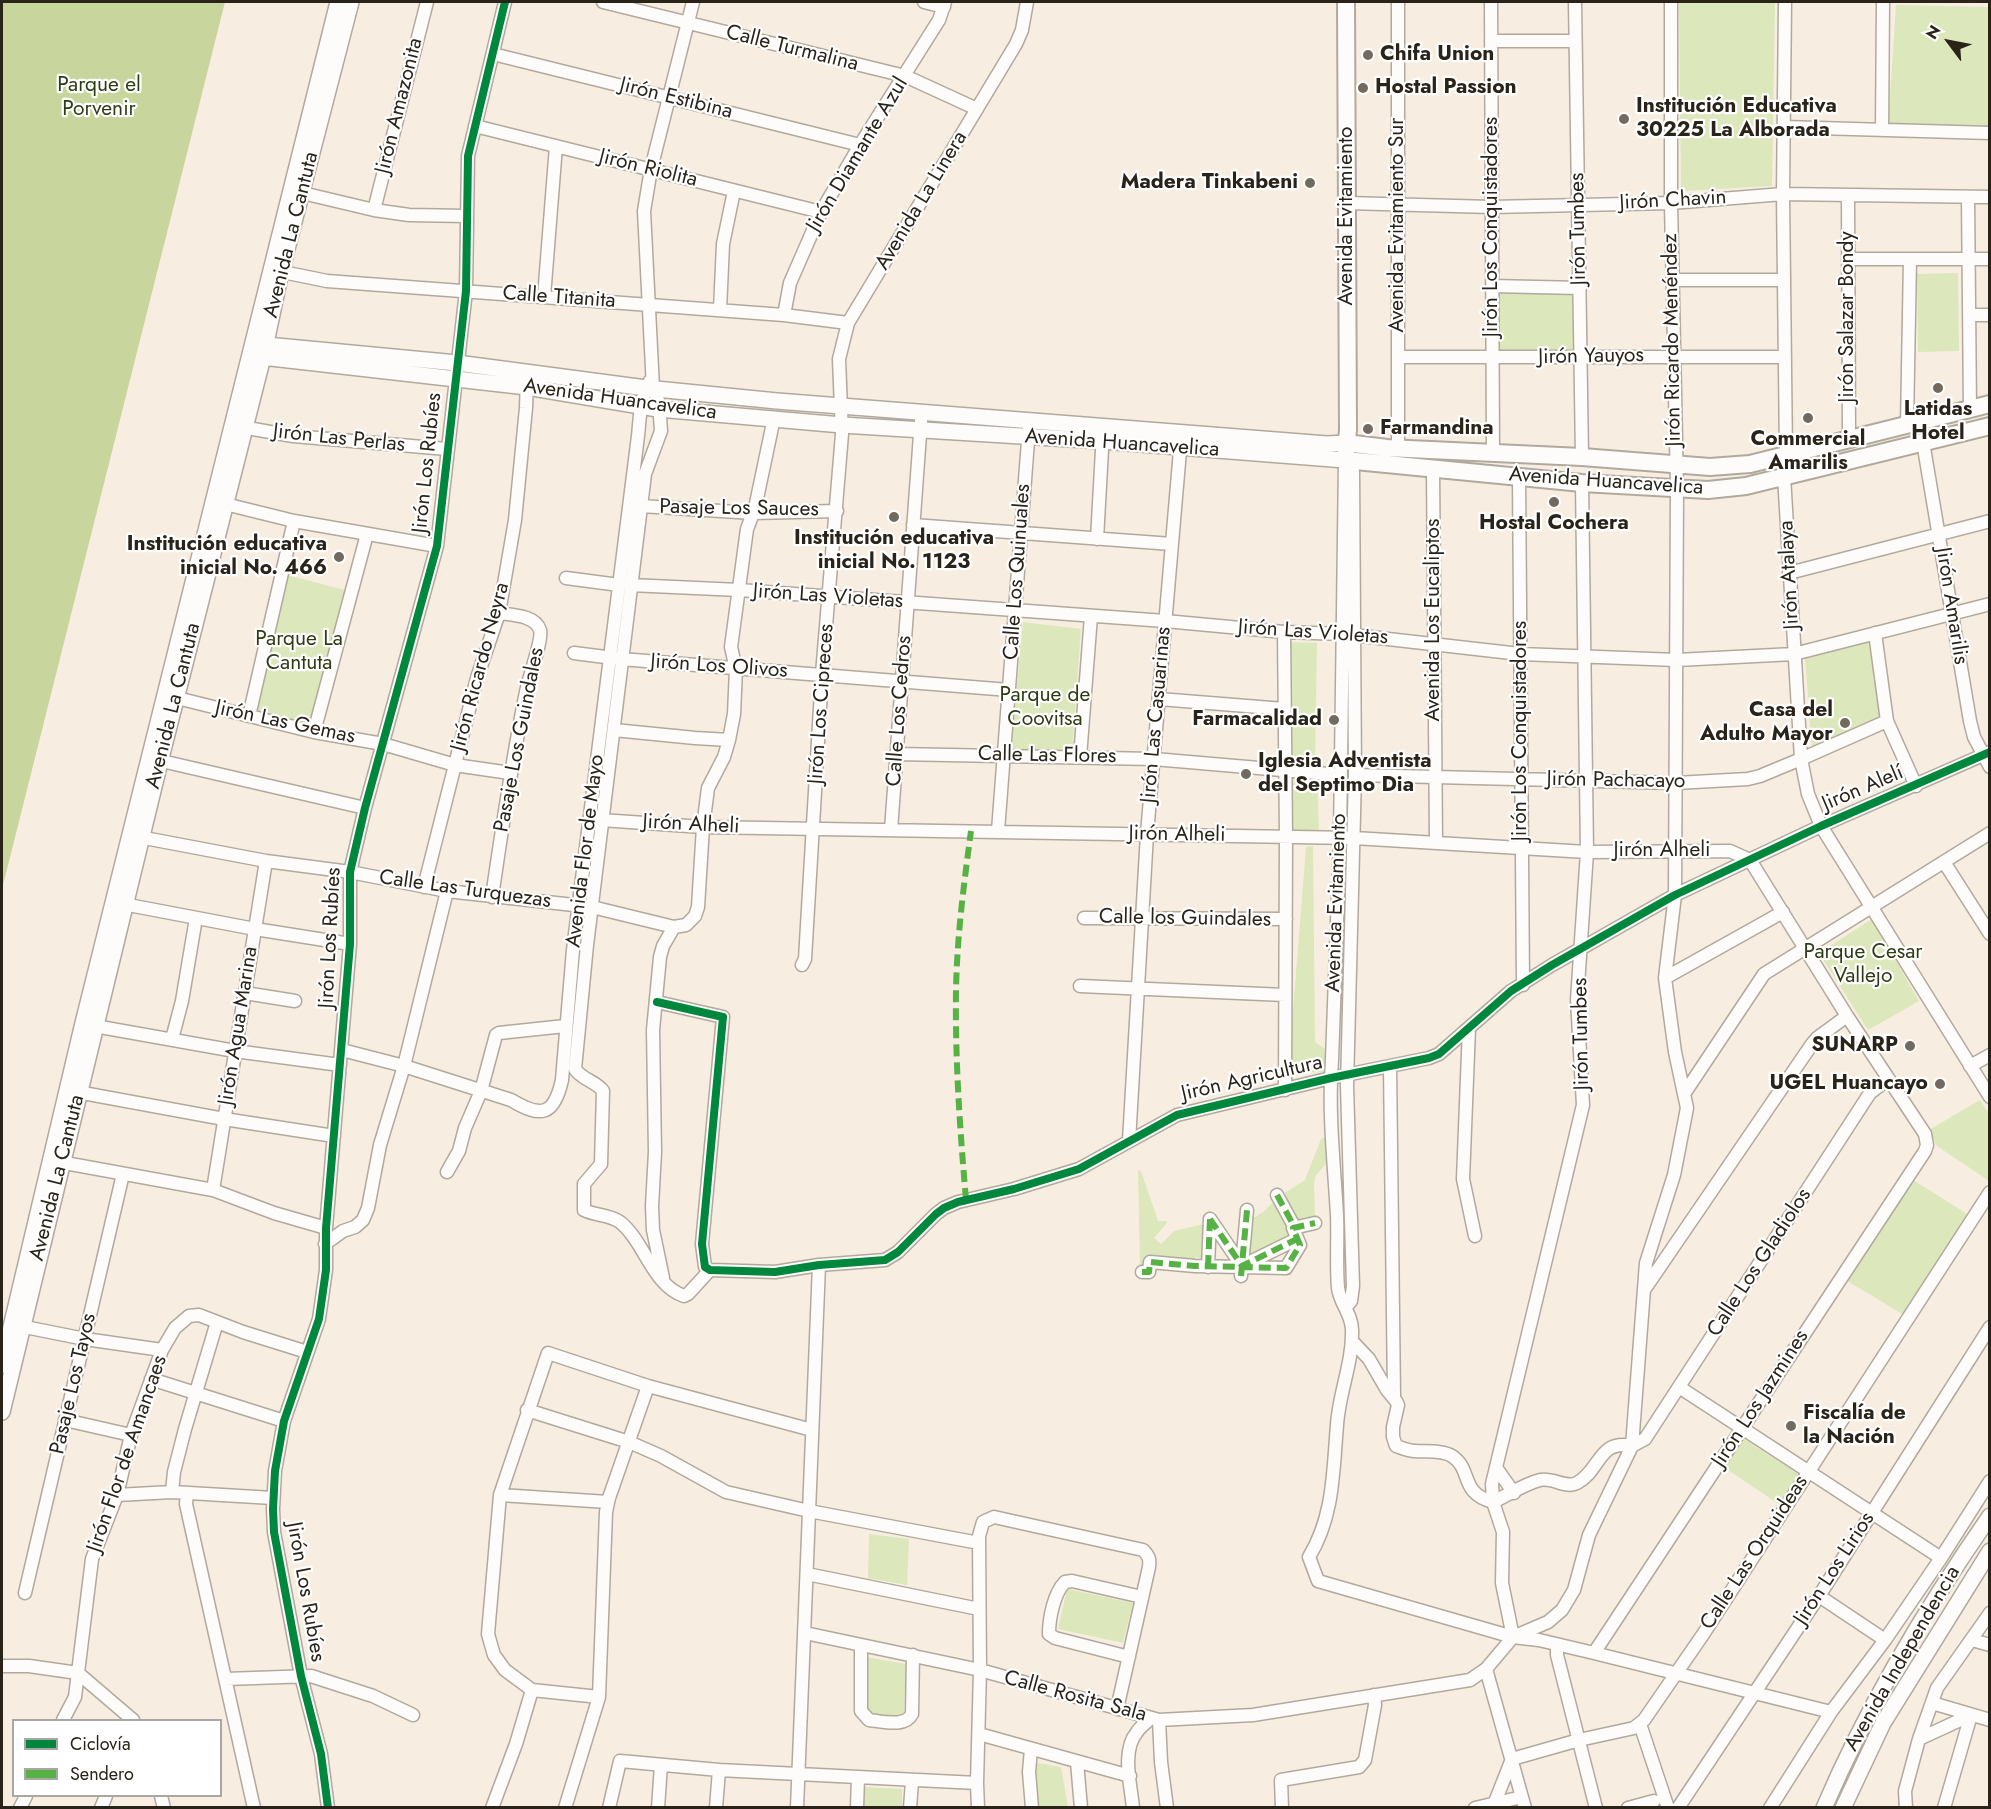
<!DOCTYPE html>
<html>
<head>
<meta charset="utf-8">
<style>
  body { margin:0 }
  #map { position:relative; width:1991px; height:1809px; overflow:hidden; background:#f7eee1; font-family:Jost,sans-serif }
  canvas { display:block }
  .frame { position:absolute; inset:0; border:3px solid #2a2319; pointer-events:none }
  .legend { position:absolute; left:12px; top:1719px; width:210px; height:78px; box-sizing:border-box; background:#fff; border:2px solid #aaa7a3; margin:0; padding:8px 10px; list-style:none; font-size:18px; color:#2a2319 }
  .legend li { display:flex; align-items:center; gap:12px; height:30px }
  .legend b { width:30px; border:2px solid #aaa7a3 }
  .north { position:absolute; left:1919px; top:12px; width:60px; height:60px; -webkit-text-stroke:4px #fff; paint-order:stroke; rotate:302deg; font-size:16px; font-weight:700; line-height:24px; text-align:center; color:#2a2319 }
  .north::after { content:''; display:block; margin:auto; width:21px; height:27px; background:#2a2319; clip-path:polygon(50% 0,100% 100%,50% 72%,0 100%) }
</style>
</head>
<body>
<div id="map">
<canvas width="1991" height="1809"></canvas>
<div class="frame"></div>
<ul class="legend">
<li><b style="height:8px;background:#00873e"></b>Ciclovía</li>
<li><b style="height:8px;background:#56b245"></b>Sendero</li>
</ul>
<div class="north">N</div>
</div>
<script>
const g = document.querySelector('canvas').getContext('2d');
g.lineJoin = 'round';
function fill(path, color) { g.fillStyle = color; g.fill(path, 'evenodd'); }
function stroke(path, color, width, dash) { g.strokeStyle = color; g.lineWidth = width; g.lineCap = dash ? 'butt' : 'round'; g.setLineDash(dash || []); g.stroke(path); }
function write(font, color, halo, rows, align = 'center') {
  g.font = font + ' Jost,sans-serif'; g.lineWidth = 4.5; g.setLineDash([]); g.textBaseline = 'middle'; g.strokeStyle = halo; g.fillStyle = color; for (const [text, x, y, turn = 0] of rows) {
    g.save(); g.translate(x, y); g.rotate((+turn || 0) * Math.PI / 180); g.textAlign = isNaN(turn) ? turn : align; if (halo) g.strokeText(text, 0, 0); g.fillText(text, 0, 0); g.restore();
  }
}
fill(new Path2D(`
  M1679,2H1775L1772,186L1681,191Z
  M1896,5L1989,7V126H1888Z
  M1958,273L1959,351L1918,352L1917,274Z
  M1497,291L1576,292L1575,352L1498,354Z
  M287,575L345,590L311,726L254,714Z
  M1023,622L1081,629L1072,751L1011,750Z
  M1873,640L1882,718L1812,751L1805,657Z
  M1287,642L1317,643L1315,764L1289,762Z
  M1292,778H1317L1319,832H1291Z
  M1313,846L1315,1042L1329,1052V1072L1288,1073L1306,847Z
  M1872,919L1919,1001L1868,1030L1819,953Z
  M1980,1100L1989,1114V1181L1937,1146L1929,1130Z
  M1327,1137V1160L1325,1165L1316,1175L1314,1183L1315,1219L1295,1224L1280,1196L1305,1180L1321,1139Z
  M1138,1170L1141,1171L1158,1221H1166L1167,1223L1154,1238L1161,1244L1174,1231L1204,1224L1207,1226L1208,1259L1195,1257L1194,1265L1140,1270Z
  M1910,1178L1967,1214L1904,1315L1844,1279Z
  M1278,1198L1293,1238L1250,1258L1247,1256L1250,1220L1262,1213Z
  M1744,1439L1800,1475L1780,1505L1725,1468Z
  M869,1534L909,1539L907,1585L868,1578Z
  M1067,1589L1133,1603L1123,1643L1058,1629Z
  M866,1657L906,1664L904,1713L899,1717L868,1715L863,1711Z
  M1031,1762L1061,1767L1068,1807H1034Z
  M862,1787L902,1789V1807L860,1808Z`), '#dce7bb');
fill(new Path2D(`
  M2,2H225L2,889Z`), '#c8d69d');
const minor = new Path2D(`
  M603,2L905,76L977,109
  M693,2L651,169L644,211L653,388L659,403L661,431L645,474L587,945L575,1069C582,1080 596,1081 603,1091L601,1164L584,1184V1210C596,1216 609,1214 620,1222C645,1242 652,1285 684,1296L688,1294L710,1270
  M924,2L944,7
  M1491,2L1493,453
  M1575,2L1582,457
  M1785,2L1783,194L1786,455L1784,476L1801,759L1808,794L1821,826L1990,1097
  M1491,41H1575
  M493,54L860,145
  M475,126L821,212
  M1784,127L1990,133
  M1882,130L1883,2
  M294,191L374,210L409,215L467,216
  M1848,195L1849,439
  M1968,197L1970,409
  M1347,203L1491,207L1671,203L1783,194L1990,197
  M374,210L427,2
  M1848,259H1990
  M273,270L327,281L784,315L848,323
  M1673,280H1784
  M1492,286L1580,288
  M544,297L556,146
  M720,310L723,244L734,191
  M784,315L790,283L821,212L860,145L939,20L945,2
  M1970,315H1990
  M1398,357H1785
  M1907,425L1910,259
  M236,426L293,436L447,449
  M1923,442L1970,721L1974,737L1990,767
  M1398,449V2
  M1345,460L1340,838L1332,1060C1328,1111 1334,1163 1337,1215C1338,1239 1336,1264 1338,1288C1340,1304 1352,1314 1352,1330C1353,1362 1339,1393 1337,1425C1333,1471 1334,1516 1309,1557L1318,1581L1513,1637
  M1433,469L1436,843
  M1519,477L1523,985
  M217,502L294,521L437,546
  M641,506L753,513L837,511
  M913,525L1172,544
  M1097,539L1103,432
  M1789,573L1990,521
  M566,578L619,585
  M630,585L739,590L1165,621L1284,632L1344,634L1520,654L1677,660L1794,654L1990,604
  M1284,632L1286,837L1285,1090
  M1875,633L1887,721L1916,786
  M574,653L621,659L1009,690
  M169,696L314,732L383,744L455,765L510,773
  M1159,699L1284,709
  M249,716L294,521
  M614,730L695,738L729,740
  M314,732L367,534
  M897,754L1154,759L1340,775
  M1080,757L1091,616
  M153,759L365,808
  M1355,775L1676,783L1748,779L1760,776L1801,759L1887,721
  M601,820L703,827L1354,838L1587,852L1730,851L1750,860
  M891,830L921,421
  M998,831L1029,428
  M134,836L266,861L350,872L447,891L592,907L674,927L686,925L695,916L698,907L703,827L708,788L724,757L729,740L734,714L736,669L731,647L747,529L755,508L774,418
  M1944,862L1990,934
  M424,887L477,678L499,613L515,520L526,408L527,378
  M492,897C502,828 512,760 526,692C528,680 543,639 540,630C535,615 512,615 499,613
  M118,903L255,929L350,944
  M1084,918L1286,919
  M802,965L805,959L822,674L842,434L839,359L848,323L1016,44L1022,30L1027,2
  M1665,978L1783,912
  M1080,986L1285,995
  M245,993L295,1001
  M657,1002L723,1017L702,1244L705,1267L710,1270L775,1272L819,1265L885,1260L898,1252L936,1214L944,1208L958,1202L1014,1189L1079,1169L1177,1115L1331,1078L1429,1058L1439,1054L1511,991L1552,965L1675,895L1821,826L1990,752
  M89,1025L235,1051L340,1065
  M1469,1028L1463,1179L1475,1236
  M172,1039L182,1001L196,918
  M342,1050L404,1066L511,1100C541,1118 554,1116 562,1080L573,950L638,436C640,416 640,399 650,381
  M1390,1066L1394,1396
  M1970,1066L1990,1055
  M72,1091L224,1119L334,1136
  M1684,1094L1764,974L1990,833
  M1129,1141L1147,834L1181,439
  M54,1161L213,1190L274,1213L326,1228
  M447,1172L459,1151L465,1128L481,1091L496,1035L499,1033L565,1026
  M213,1190L266,861
  M1277,1195L1295,1228
  M1210,1219L1242,1266L1297,1239
  M325,1244L343,1231L355,1227L363,1220L368,1208L380,1145L404,1066L447,891
  M1208,1267L1210,1219
  M1142,1272H1149L1150,1262L1195,1266L1286,1268L1300,1245L1293,1228L1315,1223
  M1241,1276L1247,1210
  M663,1278L653,1230L652,1206L655,1152L653,1030L660,957L663,946L674,927
  M1644,1290L1812,1044L1817,1038L1847,1016
  M1346,1307L1351,1301L1353,1286L1347,1086L1355,775L1353,471
  M15,1325L85,1339L162,1350
  M1352,1341L1369,1359L1387,1390L1396,1401L1398,1405L1393,1427V1437L1396,1446C1402,1448 1408,1451 1415,1451C1425,1452 1443,1450 1452,1456C1473,1470 1459,1493 1493,1502
  M151,1379L284,1421
  M1679,1387L1941,1558
  M527,1410L629,1442L661,1456L726,1492L809,1511L979,1543
  M65,1420L131,1435
  M1632,1446L1645,1439L1870,1093L1888,1079
  M1497,1469L1514,1493
  M172,1492L174,1472L185,1429L217,1322
  M187,1493L186,1504L254,1808
  M117,1495L172,1492L273,1498
  M500,1495L608,1502
  M1493,1502C1508,1495 1524,1484 1540,1480C1553,1477 1566,1489 1577,1483C1601,1470 1598,1439 1632,1446
  M807,1574L979,1609
  M25,1593L123,1174
  M1819,1596L1885,1640
  M805,1633L980,1670L1159,1720L1253,1715L1470,1680L1486,1669L1513,1637L1539,1640L1594,1653L1831,1712
  M1513,1637L1548,1622L1562,1610L1574,1590L1589,1535L1632,1446L1646,1263L1674,1175L1687,1108L1675,1052L1665,978L1675,895L1677,489L1671,203V2
  M1513,1637L1502,1583L1503,1532L1493,1502L1492,1484L1583,1105L1577,1000L1587,852L1582,483
  M1972,1640L1990,1645
  M861,1645V1711L869,1720C882,1721 905,1728 912,1714L913,1655
  M1557,1645V1655L1596,1808
  M1594,1653L1925,1151L1927,1145L1925,1134L1847,1016L1750,860
  M1129,1657L1055,1638L1049,1634C1049,1618 1054,1593 1065,1582L1072,1581L1142,1597
  M2,1666H29L78,1673L133,1720
  M1486,1669L1525,1808
  M226,1679L311,1676L373,1696L413,1715
  M599,1697L532,1690L505,1670L494,1655L488,1634L500,1495L548,1353L648,1386L812,1430
  M1932,1703L1990,1720
  M63,1720L75,1697L92,1559L117,1495L131,1435L162,1350L175,1328L189,1316L199,1315L243,1332L307,1352
  M1159,1720L1161,1762L1167,1808
  M1640,1724L1668,1808
  M979,1734L1130,1776
  M1919,1739L1971,1715
  M1031,1749L1029,1772L1032,1808
  M1077,1762L1081,1808
  M161,1796L164,1808
  M1495,1802L1512,1759L1579,1740L1634,1728L1644,1720L1704,1633L1990,1192
  M20,1808L26,1796
  M101,1808L106,1796
  M328,1808L321,1754L301,1676L274,1532L273,1509L275,1471L284,1421L319,1319L326,1270V1228L350,944V872L365,808L437,546L466,291L468,156L505,2
  M492,1808L516,1744L532,1690
  M565,1808L599,1697L606,1512L609,1498L648,1386
  M609,1808L620,1761L719,1770L977,1783
  M658,1808L661,1765
  M716,1808L719,1770
  M797,1808L819,1265
  M857,1808L858,1777
  M910,1808L912,1781
  M978,1808L977,1783L980,1670L979,1536L983,1522L994,1517L1143,1550C1149,1556 1150,1559 1149,1567L1117,1709
  M1133,1808C1131,1785 1121,1751 1137,1732C1140,1727 1146,1723 1151,1718
  M1282,1808L1281,1780L1359,1767L1365,1760L1375,1705L1374,1695
  M1475,1808L1522,1797
  M1628,1808L1654,1801
  M1678,1808L1819,1596L1990,1327
  M1770,1808L1831,1712L1885,1640L1941,1558L1990,1481
  M1906,1808L1905,1791L1919,1739L1937,1688L1990,1613
  M1944,1808L1971,1715`);
const major = new Path2D(`
  M256,344L457,363L646,388L777,401L1327,444L1346,443
  M253,356L527,387L658,409L842,425L1102,441L1345,460
  M2,1365L83,1023L338,2
  M2,1412L160,762L263,357L281,272L351,2
  M1824,1808C1868,1705 1926,1608 1990,1516
  M1843,1808L1883,1723L1990,1551`);
const highway = new Path2D(`
  M1346,2L1348,430L1345,460L1582,483L1708,490L1746,486L1990,426
  M1346,443L1387,448L1582,457L1710,467L1750,464L1990,404`);
stroke(minor, '#b1a99e', 15);
stroke(major, '#b1a99e', 18);
stroke(highway, '#b1a99e', 20);
stroke(minor, '#fefcfa', 12);
stroke(major, '#fefcfa', 15);
stroke(highway, '#fefcfa', 16);
stroke(new Path2D(`
  M1277,1195L1295,1228
  M966,1200C960,1130 955,1060 956,990C957,936 964,883 971,831
  M1210,1219L1242,1266L1297,1239
  M1208,1267L1210,1219
  M1142,1272H1149L1150,1262L1195,1266L1286,1268L1300,1245L1293,1228L1315,1223
  M1241,1276L1247,1210`), '#56b245', 6, [12, 6]);
stroke(new Path2D(`
  M657,1002L723,1017L702,1244L705,1267L710,1270L775,1272L819,1265L885,1260L898,1252L936,1214L944,1208L958,1202L1014,1189L1079,1169L1177,1115L1331,1078L1429,1058L1439,1054L1511,991L1552,965L1675,895L1821,826L1990,752
  M328,1808L321,1754L301,1676L274,1532L273,1509L275,1471L284,1421L319,1319L326,1270V1228L350,944V872L365,808L437,546L466,291L468,156L505,2`), '#00873e', 8);
for (const [x, y, r, color] of [
  [1368,55,6,"#726a5f"],
  [1363,88,6,"#726a5f"],
  [1624,119,6,"#726a5f"],
  [1310,183,6,"#726a5f"],
  [1938,388,6,"#726a5f"],
  [1808,418,6,"#726a5f"],
  [1368,429,6,"#726a5f"],
  [1554,502,6,"#726a5f"],
  [894,517,6,"#726a5f"],
  [339,557,6,"#726a5f"],
  [1334,720,6,"#726a5f"],
  [1845,723,6,"#726a5f"],
  [1246,774,6,"#726a5f"],
  [1910,1046,6,"#726a5f"],
  [1940,1084,6,"#726a5f"],
  [1791,1426,6,"#726a5f"]
]) { const dot = new Path2D(); dot.arc(x, y, r, 0, 2 * Math.PI); g.fillStyle = color; g.fill(dot); stroke(dot, '#fff', 2); }
write('21px', '#2a2319', '#fff', [
  ["Calle Turmalina",792,49,14],
  ["Jirón Estibina",676,99,14],
  ["Jirón Amazonita",400,106,-76],
  ["Jirón Diamante Azul",858,155,-59],
  ["Jirón Riolita",648,169,14],
  ["Avenida La Linera",922,201,-59],
  ["Jirón Chavin",1673,201,-3],
  ["Avenida Evitamiento",1347,216,-90],
  ["Avenida Evitamiento Sur",1398,225,-90],
  ["Jirón Los Conquistadores",1492,227,-90],
  ["Jirón Tumbes",1579,229,-91],
  ["Avenida La Cantuta",292,235,-76],
  ["Calle Titanita",559,298,4],
  ["Jirón Salazar Bondy",1848,317,-90],
  ["Jirón Ricardo Menéndez",1673,340,-91],
  ["Jirón Yauyos",1591,357,-1],
  ["Avenida Huancavelica",620,400,8],
  ["Jirón Las Perlas",339,439,6],
  ["Avenida Huancavelica",1122,444,4],
  ["Jirón Los Rubíes",428,463,-84],
  ["Avenida Huancavelica",1606,482,4],
  ["Pasaje Los Sauces",739,509,1],
  ["Calle Los Quinuales",1018,572,-86],
  ["Jirón Atalaya",1790,575,-93],
  ["Jirón Las Violetas",828,597,4],
  ["Jirón Amarilis",1951,606,81],
  ["Avenida Los Eucaliptos",1434,620,-90],
  ["Jirón Las Violetas",1313,633,4],
  ["Jirón Ricardo Neyra",481,667,-75],
  ["Jirón Los Olivos",719,667,4],
  ["Jirón Los Cipreces",822,704,-86],
  ["Avenida La Cantuta",174,706,-76],
  ["Calle Los Cedros",900,711,-86],
  ["Jirón Las Casuarinas",1157,715,-85],
  ["Jirón Las Gemas",285,723,12],
  ["Jirón Los Conquistadores",1521,731,-90],
  ["Pasaje Los Guindales",520,740,-79],
  ["Calle Las Flores",1047,756,1],
  ["Jirón Pachacayo",1616,781,1],
  ["Jirón Alelí",1863,789,-23],
  ["Jirón Alheli",691,825,3],
  ["Jirón Alheli",1177,835,1],
  ["Avenida Flor de Mayo",586,851,-83],
  ["Jirón Alheli",1662,851],
  ["Calle Las Turquezas",465,890,8],
  ["Avenida Evitamiento",1337,903,-88],
  ["Calle los Guindales",1185,919,1],
  ["Jirón Los Rubíes",331,938,-87],
  ["Jirón Agua Marina",239,1026,-81],
  ["Jirón Tumbes",1582,1034,-91],
  ["Jirón Agricultura",1252,1079,-13],
  ["Avenida La Cantuta",58,1178,-76],
  ["Calle Los Gladiolos",1760,1263,-57],
  ["Pasaje Los Tayos",74,1384,-77],
  ["Jirón Los Jazmines",1761,1399,-57],
  ["Jirón Flor de Amancaes",128,1454,-71],
  ["Calle Las Orquideas",1755,1553,-57],
  ["Jirón Los Lirios",1835,1569,-57],
  ["Jirón Los Rubíes",305,1592,80],
  ["Avenida Independencia",1903,1659,-60],
  ["Calle Rosita Sala",1075,1697,15]
]);
write('bold 21px', '#2a2319', '#fff', [
  ["Chifa Union",1380,55],
  ["Hostal Passion",1375,88],
  ["Institución Educativa",1636,107],
  ["30225 La Alborada",1636,131],
  ["Madera Tinkabeni",1298,183,"right"],
  ["Latidas",1938,410,"center"],
  ["Hotel",1938,434,"center"],
  ["Farmandina",1380,429],
  ["Commercial",1808,440,"center"],
  ["Amarilis",1808,464,"center"],
  ["Hostal Cochera",1554,524,"center"],
  ["Institución educativa",894,539,"center"],
  ["inicial No. 1123",894,563,"center"],
  ["Institución educativa",327,545,"right"],
  ["inicial No. 466",327,569,"right"],
  ["Casa del",1833,711,"right"],
  ["Adulto Mayor",1833,735,"right"],
  ["Farmacalidad",1322,720,"right"],
  ["Iglesia Adventista",1258,762],
  ["del Septimo Dia",1258,786],
  ["SUNARP",1898,1046,"right"],
  ["UGEL Huancayo",1928,1084,"right"],
  ["Fiscalía de",1803,1414],
  ["la Nación",1803,1438]
], 'left');
write('21px', '#2e3c15', '#fff', [
  ["Parque el",99,86],
  ["Porvenir",99,110],
  ["Parque La",299,640],
  ["Cantuta",299,664],
  ["Parque de",1045,696],
  ["Coovitsa",1045,720],
  ["Parque Cesar",1863,953],
  ["Vallejo",1863,977]
]);
</script>
</body>
</html>
